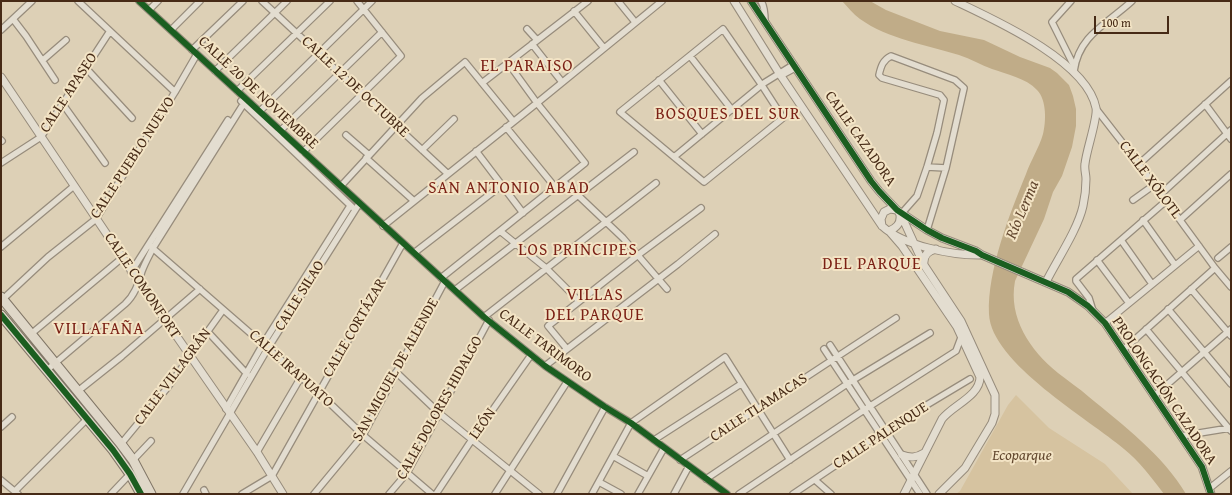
<!DOCTYPE html>
<html>
<head>
<meta charset="utf-8">
<style>
  body { margin:0 }
  #map { position:relative; width:1232px; height:495px; overflow:hidden; background:#ddd0b6; font-family:"Gentium Book Plus",serif }
  canvas { display:block }
  .frame { position:absolute; inset:0; border:2px solid #462a16; pointer-events:none }
  .scale { position:absolute; left:1094px; top:16px; width:75px; height:18px; box-sizing:border-box; border:2px solid #462a16; border-top:0; padding-left:5px; font-size:12px; line-height:14px; white-space:nowrap; color:#462a16; -webkit-text-stroke:3px #f3e4c5; paint-order:stroke }
</style>
</head>
<body>
<div id="map">
<canvas width="1232" height="495"></canvas>
<div class="frame"></div>
<div class="scale">100 m</div>
</div>
<script>
const g = document.querySelector('canvas').getContext('2d');
g.lineJoin = 'round';
function fill(path, color) { g.fillStyle = color; g.fill(path, 'evenodd'); }
function stroke(path, color, width, dash) { g.strokeStyle = color; g.lineWidth = width; g.lineCap = dash ? 'butt' : 'round'; g.setLineDash(dash || []); g.stroke(path); }
function write(font, color, halo, rows, align = 'center') {
  g.font = font + ' "Gentium Book Plus",serif'; g.lineWidth = 4; g.setLineDash([]); g.textBaseline = 'middle'; g.strokeStyle = halo; g.fillStyle = color; for (const [text, x, y, turn = 0] of rows) {
    g.save(); g.translate(x, y); g.rotate((+turn || 0) * Math.PI / 180); g.textAlign = isNaN(turn) ? turn : align; if (halo) g.strokeText(text, 0, 0); g.fillText(text, 0, 0); g.restore();
  }
}
fill(new Path2D(`
  M1016,395L1049,428L1105,464L1133,494H956L960,491L1008,405Z`), '#d6c3a0');
fill(new Path2D(`
  M842,1H870L886,10L940,31L984,40L1020,57L1050,68L1057,73L1069,85L1073,96L1076,109V126L1072,147L1062,176L1053,192L1044,219L1015,281C1008,318 1030,350 1058,373C1068,381 1079,388 1089,397C1123,425 1163,455 1186,494H1164C1152,478 1139,461 1124,449C1089,419 991,363 989,314C987,271 1010,213 1026,174C1031,160 1039,148 1043,134C1046,122 1047,100 1037,90C1026,78 1006,74 992,69C981,65 971,59 959,55C927,45 888,39 860,19C853,14 848,7 842,1Z`), '#c0ac88');
const minor = new Path2D(`
  M78,1L175,92
  M139,1L484,317L545,366L605,407L631,423L727,494
  M262,1L448,174
  M618,1L635,22
  M761,1C765,7 765,15 765,22
  M1071,1L1052,22L1074,66
  M149,10L158,1
  M574,11L604,48
  M13,19L26,36L55,80
  M527,29L537,40
  M723,29L763,87L783,118L704,182L620,112Z
  M1,30L32,1
  M171,30L200,1
  M532,44L562,82
  M192,50L243,1
  M690,56L732,110
  M43,60L66,40
  M85,67L132,118
  M215,71L287,1
  M1074,71C1079,35 1107,24 1132,1
  M782,75L795,68
  M659,80L702,134
  M482,83L588,1
  M237,91L330,1
  M241,101L352,207
  M62,103L105,163
  M1205,104L1231,139
  M1097,110L1139,164L1215,268L1231,287
  M259,112L372,1
  M506,127L555,187
  M279,132L382,32
  M346,135L369,155
  M1,140L2,141
  M422,150L454,119
  M476,151L523,213
  M303,152L401,56L357,1
  M674,157L764,83L793,65
  M366,158L414,201
  M1,163L41,137L110,31
  M1139,164L1231,81
  M927,167L946,168
  M563,181L623,238L667,289
  M341,186L422,98L465,62L513,121
  M1161,194L1231,130
  M1133,200L1154,185
  M902,213L917,196L927,167L937,133L944,100L940,95L882,78L879,75C881,66 883,60 891,56L955,80L964,88L946,168L927,230
  M1143,220L1175,265
  M1180,220L1231,174
  M383,226L537,103L662,1
  M500,231L546,268L579,301
  M1121,240L1152,284
  M149,245L318,392L363,435L432,494
  M1,247L74,186
  M414,253L502,185
  M1218,258L1231,247
  M1097,260L1129,303
  M131,272L228,120
  M441,278L585,163L537,103L508,63
  M1191,289L1231,336
  M455,290L634,152
  M3,299L48,257L96,219L175,92L197,54
  M1168,309L1231,384
  M1093,311L1089,298L1076,281V279L1166,201
  M484,317L656,183
  M1105,323L1199,246
  M1146,329L1231,431
  M208,332L247,374
  M31,334L122,258
  M830,345L927,494
  M567,349L548,326L638,255L701,208
  M824,349L920,494
  M1123,350L1215,268
  M545,366L678,264L715,234
  M47,370L125,304C135,295 138,284 142,271C145,263 149,256 153,248L246,100
  M396,372L439,413L539,494
  M78,391L122,356L200,289
  M1154,396L1231,329
  M226,409L263,344L350,206
  M1,427L12,417
  M1181,436L1230,428
  M654,440L741,384
  M121,444L168,387L223,310
  M257,452L301,377
  M613,456L648,476
  M133,460L151,441
  M680,460L896,318
  M706,479L853,380L930,333
  M1,480L18,494
  M815,480L831,494
  M599,482L621,494
  M1210,488L1231,471
  M204,490L206,494
  M15,491L87,419
  M111,494L130,474
  M183,494L268,348L359,204
  M242,494L272,476L403,243
  M314,494L363,435L445,281
  M389,494L407,473L489,320
  M436,494L471,441L531,355
  M495,494L567,382
  M557,494L605,407
  M592,494L631,423L725,357L790,460
  M638,494L664,448
  M674,494L689,466
  M739,494L864,410L956,351L962,335
  M793,494L848,457L880,433L970,379`);
const tertiary = new Path2D(`
  M734,1L779,73L882,226C904,246 951,255 979,255
  M751,1L871,181L879,191L897,210L927,230L942,238L976,251L982,255L1068,292L1088,306L1105,323L1202,467L1211,494
  M955,1C995,20 1087,61 1096,108C1098,118 1086,151 1085,164C1084,169 1086,174 1086,179C1086,188 1085,197 1083,206C1078,229 1057,260 1046,282
  M1,77L139,282L257,452L283,494
  M900,215C901,224 896,228 889,231L902,246L957,327L980,377C980,396 953,405 942,419L904,494
  M882,226L881,219L884,212L890,209L897,210L902,217L924,265L961,321L995,395V414L992,423L965,468L939,494
  M924,265C923,256 927,251 936,249
  M902,455C910,458 916,458 924,453`);
const primary = new Path2D(`
  M1,297L121,444L133,460L151,494
  M1,315L113,450L130,474L141,494`);
stroke(minor, '#978c7c', 8);
stroke(tertiary, '#978c7c', 9);
stroke(primary, '#817667', 11);
stroke(minor, '#e3ddd0', 5.5);
stroke(tertiary, '#e3ddd0', 7);
stroke(primary, '#dfd7c8', 9);
stroke(new Path2D(`
  M139,1L484,317L545,366L605,407L631,423L727,494
  M751,1L871,181L879,191L897,210L927,230L942,238L976,251L982,255L1068,292L1088,306L1105,323L1202,467L1211,494
  M1,315L113,450L130,474L141,494`), '#1b5e20', 6);
write('15px', '#462a16', '#f3e4c5', [
  ["CALLE 12 DE OCTUBRE",355,87,43],
  ["CALLE APASEO",69,93,-57],
  ["CALLE 20 DE NOVIEMBRE",258,93,43],
  ["CALLE CAZADORA",860,139,55],
  ["CALLE PUEBLO NUEVO",133,158,-57],
  ["CALLE XÓLOTL",1150,180,53],
  ["CALLE COMONFORT",142,286,56],
  ["CALLE SILAO",300,296,-58],
  ["CALLE CORTÁZAR",355,328,-60],
  ["CALLE TARIMORO",545,346,37],
  ["CALLE IRAPUATO",291,369,42],
  ["SAN MIGUEL DE ALLENDE",396,370,-61],
  ["CALLE VILLAGRÁN",173,377,-53],
  ["PROLONGACIÓN CAZADORA",1164,391,56],
  ["CALLE DOLORES HIDALGO",440,408,-61],
  ["CALLE TLAMACAS",759,408,-33],
  ["LEÓN",483,424,-55],
  ["CALLE PALENQUE",881,436,-33]
]);
write('italic 15px', '#62472e', '#f3e4c5', [
  ["Ecoparque",1022,456]
]);
write('italic 16px', '#62462e', '#f3e4c5', [
  ["Río Lerma",1023,210,-67]
]);
g.letterSpacing = '1px';
write('17px', '#7a1f14', '#f3e4c5', [
  ["EL PARAISO",527,67],
  ["BOSQUES DEL SUR",728,115],
  ["SAN ANTONIO ABAD",509,189],
  ["LOS PRINCIPES",578,251],
  ["DEL PARQUE",872,265],
  ["VILLAS",595,296],
  ["DEL PARQUE",595,316],
  ["VILLAFAÑA",99,330]
]);
g.letterSpacing = '0px';
</script>
</body>
</html>
